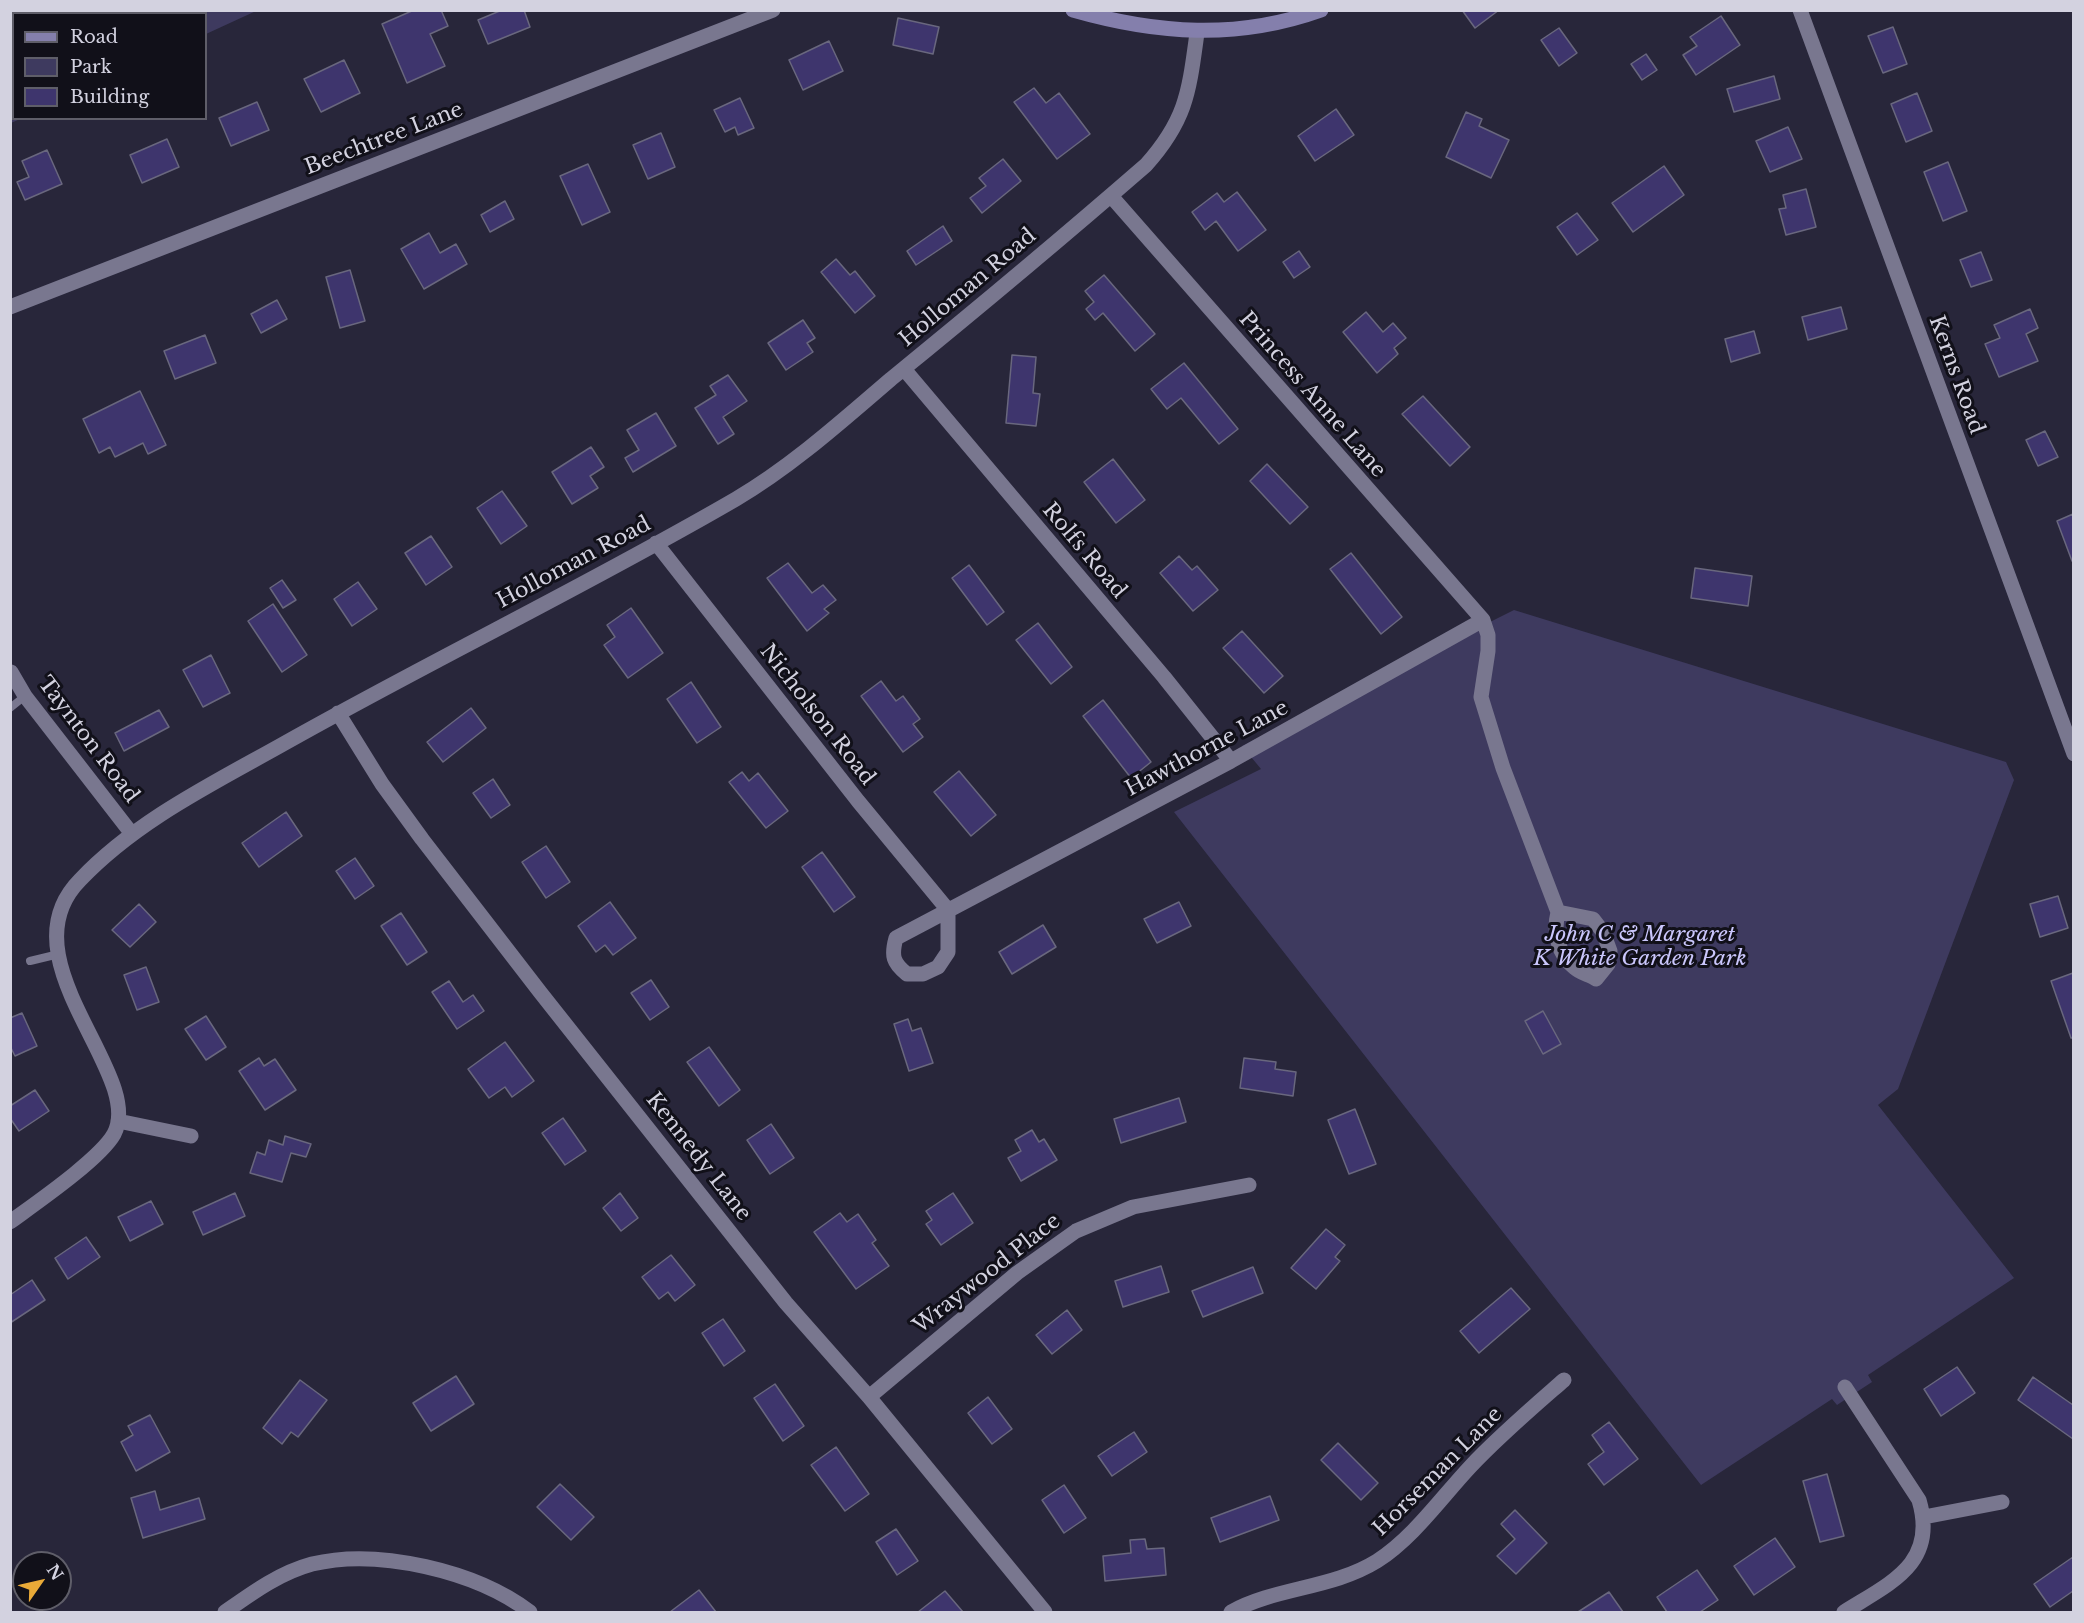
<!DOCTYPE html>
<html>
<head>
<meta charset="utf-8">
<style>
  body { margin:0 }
  #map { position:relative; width:2084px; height:1623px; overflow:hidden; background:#28263a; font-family:"Libre Baskerville",serif }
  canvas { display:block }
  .frame { position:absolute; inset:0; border:12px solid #d3d2e0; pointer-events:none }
  .legend { position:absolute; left:12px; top:12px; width:195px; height:108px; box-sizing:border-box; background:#111019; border:2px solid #5f5e69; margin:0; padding:8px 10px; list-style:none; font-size:18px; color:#d3d2e0 }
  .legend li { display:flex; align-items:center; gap:12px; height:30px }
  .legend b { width:30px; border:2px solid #5f5e69 }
  .north { position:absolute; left:12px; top:1551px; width:60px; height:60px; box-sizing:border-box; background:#111019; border:2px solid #5f5e69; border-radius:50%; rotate:56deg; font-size:16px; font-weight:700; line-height:24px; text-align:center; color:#d3d2e0 }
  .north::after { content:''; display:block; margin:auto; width:21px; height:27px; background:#e9aa38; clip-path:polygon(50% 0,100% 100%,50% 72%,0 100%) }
</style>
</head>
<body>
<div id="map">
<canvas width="2084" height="1623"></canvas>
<div class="frame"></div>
<ul class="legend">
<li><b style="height:8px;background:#847fac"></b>Road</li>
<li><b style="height:16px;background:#3e3a5f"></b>Park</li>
<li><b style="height:16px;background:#3e356d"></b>Building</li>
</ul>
<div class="north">N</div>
</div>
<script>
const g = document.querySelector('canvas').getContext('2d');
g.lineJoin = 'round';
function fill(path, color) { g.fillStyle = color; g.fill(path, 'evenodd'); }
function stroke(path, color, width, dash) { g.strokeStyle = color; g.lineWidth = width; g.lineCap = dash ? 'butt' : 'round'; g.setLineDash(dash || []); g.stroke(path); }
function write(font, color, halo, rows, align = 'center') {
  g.font = font + ' "Libre Baskerville",serif'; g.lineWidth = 6; g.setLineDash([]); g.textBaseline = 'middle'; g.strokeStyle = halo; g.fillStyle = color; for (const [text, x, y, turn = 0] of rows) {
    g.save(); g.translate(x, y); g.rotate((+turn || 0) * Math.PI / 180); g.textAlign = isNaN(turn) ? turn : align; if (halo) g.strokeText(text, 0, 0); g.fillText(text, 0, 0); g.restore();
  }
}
fill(new Path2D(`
  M10,11L11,10L256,11L206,34V14H14V118L20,119L11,123Z
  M1514,610L2006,762L2014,780L1898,1089L1878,1105L2014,1278L1868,1375L1872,1382L1837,1405L1832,1399L1701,1485L1174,812L1261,769L1242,746Z`), '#3e3a5f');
const building = new Path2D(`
  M414,10H441L448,26L430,34L445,66L407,83L382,24Z
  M502,10H524L530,27L488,44L478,20Z
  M1462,10H1499L1475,28Z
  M1721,16L1740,45L1696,75L1683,55L1697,46L1690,37Z
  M898,18L939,27L933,54L893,45Z
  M1893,27L1907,64L1883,73L1868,36Z
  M1559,28L1577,53L1559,66L1541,40Z
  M829,41L843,71L803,90L789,60Z
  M1646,54L1657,70L1642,80L1631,64Z
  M344,60L360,93L321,112L304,79Z
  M1774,76L1780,99L1734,112L1727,89Z
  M1034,88L1046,103L1059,93L1090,134L1057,159L1014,102Z
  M1917,93L1932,131L1906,142L1891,104Z
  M740,98L754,128L738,135L735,127L725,132L714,110Z
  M257,102L269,130L231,146L219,118Z
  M1336,109L1354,135L1315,161L1298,136Z
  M1466,112L1482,119L1479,126L1509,140L1491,178L1446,157Z
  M1788,127L1802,159L1770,172L1756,141Z
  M661,133L675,167L648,179L633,145Z
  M167,139L179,167L142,183L130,155Z
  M47,150L62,184L25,200L17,182L29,177L22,161Z
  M1003,159L1021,181L982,213L970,198L986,186L979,178Z
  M1948,162L1967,211L1943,221L1924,172Z
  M588,164L610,212L582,225L560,176Z
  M1664,166L1684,195L1633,232L1612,203Z
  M1806,189L1816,227L1786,235L1779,209L1786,208L1783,195Z
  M1237,192L1266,230L1238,251L1216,221L1205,230L1192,212L1217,193L1224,202Z
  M505,201L514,219L490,232L481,215Z
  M1577,213L1598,240L1577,255L1557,227Z
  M943,226L952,241L916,265L907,251Z
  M429,233L440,253L456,244L467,264L424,289L401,249Z
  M1299,251L1310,267L1294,278L1283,262Z
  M1981,252L1992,280L1971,287L1960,260Z
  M836,259L850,275L855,271L875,296L855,313L821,272Z
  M350,270L365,321L340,328L326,277Z
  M1104,275L1155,334L1135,351L1103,313L1095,320L1086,309L1094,302L1085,291Z
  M277,300L287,319L261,333L251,314Z
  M1841,307L1847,329L1808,340L1802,317Z
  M2030,309L2038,328L2026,334L2038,361L1999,377L1985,344L2000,338L1994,325Z
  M1366,312L1383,332L1393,323L1406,338L1394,348L1398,354L1377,373L1343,332Z
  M803,320L815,338L807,343L813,352L786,370L768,343Z
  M1754,331L1760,353L1731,362L1725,339Z
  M205,335L216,363L175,379L164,351Z
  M1012,355L1036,357L1033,393L1040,394L1036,426L1006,423Z
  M1184,363L1238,429L1219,444L1181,398L1167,409L1151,389Z
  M728,375L747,401L723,417L734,434L718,444L695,408L716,395L710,386Z
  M140,391L166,445L148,454L143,443L115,457L110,447L99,453L83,419Z
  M1423,396L1470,447L1450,466L1402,414Z
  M656,413L676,446L633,472L625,458L639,450L627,430Z
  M2045,431L2058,457L2038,466L2026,440Z
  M591,447L604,467L590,476L598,488L572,504L552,472Z
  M1113,459L1145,500L1116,523L1084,482Z
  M1267,464L1308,507L1290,524L1250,481Z
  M502,491L527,526L501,544L477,508Z
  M2073,514V560L2072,561L2057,521Z
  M431,536L452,567L426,585L405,553Z
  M1351,553L1402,617L1381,634L1330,569Z
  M1179,556L1192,570L1197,566L1218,590L1193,611L1160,573Z
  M788,563L812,593L823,585L836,600L824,609L829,613L807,631L767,578Z
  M969,565L1004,612L987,625L952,578Z
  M1695,568L1752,576L1748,606L1691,598Z
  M282,580L296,600L283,608L270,588Z
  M358,582L377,609L352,626L334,599Z
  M273,604L307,655L282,672L248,621Z
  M631,608L663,653L628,678L604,645L615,637L607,625Z
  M1038,623L1072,667L1051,684L1016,640Z
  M1242,631L1283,676L1264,693L1223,648Z
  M211,655L230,693L203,707L183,670Z
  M881,681L896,701L903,696L920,719L913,724L923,737L903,752L861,696Z
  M691,682L721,727L697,743L667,699Z
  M1103,700L1151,762L1131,778L1083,716Z
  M471,708L486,728L443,762L427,742Z
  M159,710L169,727L124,751L115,733Z
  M959,771L996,815L971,836L934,792Z
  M742,772L749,781L758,773L788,811L766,828L729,782Z
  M493,779L510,805L491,818L473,793Z
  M286,812L302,836L259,867L242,843Z
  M546,846L570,882L546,898L522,862Z
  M822,852L855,897L834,912L802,867Z
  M355,858L374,886L355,899L336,871Z
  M2058,896L2068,928L2040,937L2030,904Z
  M610,902L636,938L613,955L605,945L596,952L578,926Z
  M1179,902L1191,926L1157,943L1144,919Z
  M139,904L156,922L130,947L112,930Z
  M401,913L427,952L407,965L381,926Z
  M1043,925L1056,947L1012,974L999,952Z
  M146,967L159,1002L137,1010L124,975Z
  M2073,973V1038H2071L2051,981Z
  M651,980L669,1007L650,1020L631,993Z
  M449,981L463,1002L473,995L484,1011L457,1029L432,992Z
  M1543,1011L1561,1044L1543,1054L1525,1021Z
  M22,1013L37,1046L15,1056L10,1046V1018Z
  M206,1016L226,1047L206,1060L185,1029Z
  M908,1019L912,1031L921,1028L933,1063L909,1071L894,1024Z
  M505,1042L534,1081L512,1097L505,1087L489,1098L468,1069Z
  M709,1047L740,1090L719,1106L687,1062Z
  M259,1058L264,1066L275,1059L296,1090L265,1110L239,1071Z
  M1244,1058L1276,1062L1275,1069L1296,1072L1293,1096L1240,1088Z
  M35,1090L49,1111L19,1131L10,1118V1106Z
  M1179,1098L1186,1122L1121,1143L1114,1119Z
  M1355,1109L1376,1164L1349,1174L1328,1120Z
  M563,1118L586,1151L565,1165L542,1133Z
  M771,1124L794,1158L770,1174L747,1140Z
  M1032,1130L1039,1142L1044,1139L1057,1160L1021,1181L1008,1158L1021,1151L1015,1140Z
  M285,1136L311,1144L306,1157L291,1153L282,1182L250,1173L257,1152L265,1155L269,1140L283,1145Z
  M235,1193L245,1216L203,1235L193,1212Z
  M620,1193L638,1218L621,1231L603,1208Z
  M953,1193L973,1223L941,1245L926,1224L932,1220L926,1211Z
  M151,1201L163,1224L130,1241L118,1217Z
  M840,1213L847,1222L858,1214L876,1240L872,1243L889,1266L856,1289L814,1232Z
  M1326,1229L1345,1245L1335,1257L1340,1261L1316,1289L1291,1268Z
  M86,1237L100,1257L68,1279L55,1258Z
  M671,1255L695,1285L675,1301L668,1292L659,1299L642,1277Z
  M1161,1266L1169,1292L1123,1307L1115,1281Z
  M1253,1267L1263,1293L1203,1317L1192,1291Z
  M32,1280L45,1300L10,1323V1295Z
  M1511,1288L1530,1309L1479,1353L1460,1331Z
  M1067,1310L1082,1330L1052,1354L1036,1335Z
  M723,1319L745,1351L724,1366L702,1333Z
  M1957,1367L1975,1393L1941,1416L1924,1389Z
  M456,1376L474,1404L431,1431L413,1403Z
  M2033,1377L2073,1405V1439L2018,1400Z
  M300,1380L327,1400L298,1437L291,1432L282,1444L263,1428Z
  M775,1384L804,1426L783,1441L754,1398Z
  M988,1397L1012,1429L992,1444L968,1413Z
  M150,1415L170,1452L136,1471L121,1442L133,1435L128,1426Z
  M1609,1422L1638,1459L1604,1485L1588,1464L1604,1452L1592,1435Z
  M1134,1432L1147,1452L1112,1476L1098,1456Z
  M1338,1443L1378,1483L1361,1500L1321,1460Z
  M836,1447L869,1494L845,1511L811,1465Z
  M1827,1474L1844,1536L1820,1542L1803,1481Z
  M560,1484L594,1517L571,1540L537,1507Z
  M1064,1485L1086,1518L1064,1533L1042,1500Z
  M155,1491L160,1510L199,1498L205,1519L143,1538L131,1498Z
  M1270,1496L1279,1520L1220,1542L1211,1518Z
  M1515,1510L1547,1543L1516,1574L1497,1556L1515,1539L1501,1524Z
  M896,1529L918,1561L897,1575L876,1542Z
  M1775,1538L1795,1567L1754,1595L1734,1566Z
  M1145,1539L1147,1549L1164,1548L1166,1575L1105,1581L1103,1556L1131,1553L1130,1540Z
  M2073,1557V1591L2050,1607L2034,1584Z
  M1697,1570L1718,1600L1700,1612H1667L1657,1597Z
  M699,1590L716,1612H670Z
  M945,1591L963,1612H918Z
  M1609,1592L1623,1612H1578Z`);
fill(building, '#3e356d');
stroke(building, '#69677e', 1.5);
stroke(new Path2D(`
  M10,708L25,696
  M30,961L59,954`), '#79778f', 8);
stroke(new Path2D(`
  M1111,196L1483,620L1488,635V651L1481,697L1503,768L1558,912C1553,932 1558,955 1575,968C1580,973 1590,975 1596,979L1608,964L1610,951L1603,932L1593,919L1558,912
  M10,307L773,10
  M904,369L1164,677L1231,761
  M656,543L858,801L948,910V952L938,967L923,974H907C893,963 891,956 896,938L1231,761L1483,620
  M11,672L25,696L132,834
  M338,713L382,784L422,839L540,992L786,1303L869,1397L1045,1612
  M118,1121L191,1136
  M10,1222C36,1203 100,1159 114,1134C146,1074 2,959 80,880C137,820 214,783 285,743C434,659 588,585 736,499C792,466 842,421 891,379C977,309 1062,238 1146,165C1187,119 1189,91 1197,33
  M869,1397L1017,1273L1076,1231L1133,1207L1249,1185
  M1924,1517L2002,1502
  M225,1612C252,1593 279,1573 312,1564C378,1548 476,1571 530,1612
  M1231,1612C1276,1587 1332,1589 1377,1561C1413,1538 1441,1498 1470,1467C1499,1436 1532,1408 1564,1380
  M1844,1612C1890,1583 1938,1564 1919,1500L1845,1387`), '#79778f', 15);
stroke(new Path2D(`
  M1800,10L2074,754`), '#79778f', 15);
stroke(new Path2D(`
  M1073,10C1157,34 1237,40 1321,10`), '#847fac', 15);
write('21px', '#d3d2e0', '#111019', [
  ["Beechtree Lane",384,139,-21],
  ["Holloman Road",968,288,-40],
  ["Kerns Road",1956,375,70],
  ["Princess Anne Lane",1312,395,49],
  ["Rolfs Road",1084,551,50],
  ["Holloman Road",574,563,-28],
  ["Nicholson Road",817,715,52],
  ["Taynton Road",88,740,53],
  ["Hawthorne Lane",1207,749,-28],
  ["Kennedy Lane",698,1157,52],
  ["Wraywood Place",987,1274,-38],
  ["Horseman Lane",1438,1472,-45]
]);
write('italic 21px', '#cac6fc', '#111019', [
  ["John C & Margaret",1640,935],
  ["K White Garden Park",1640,959]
]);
</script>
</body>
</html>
